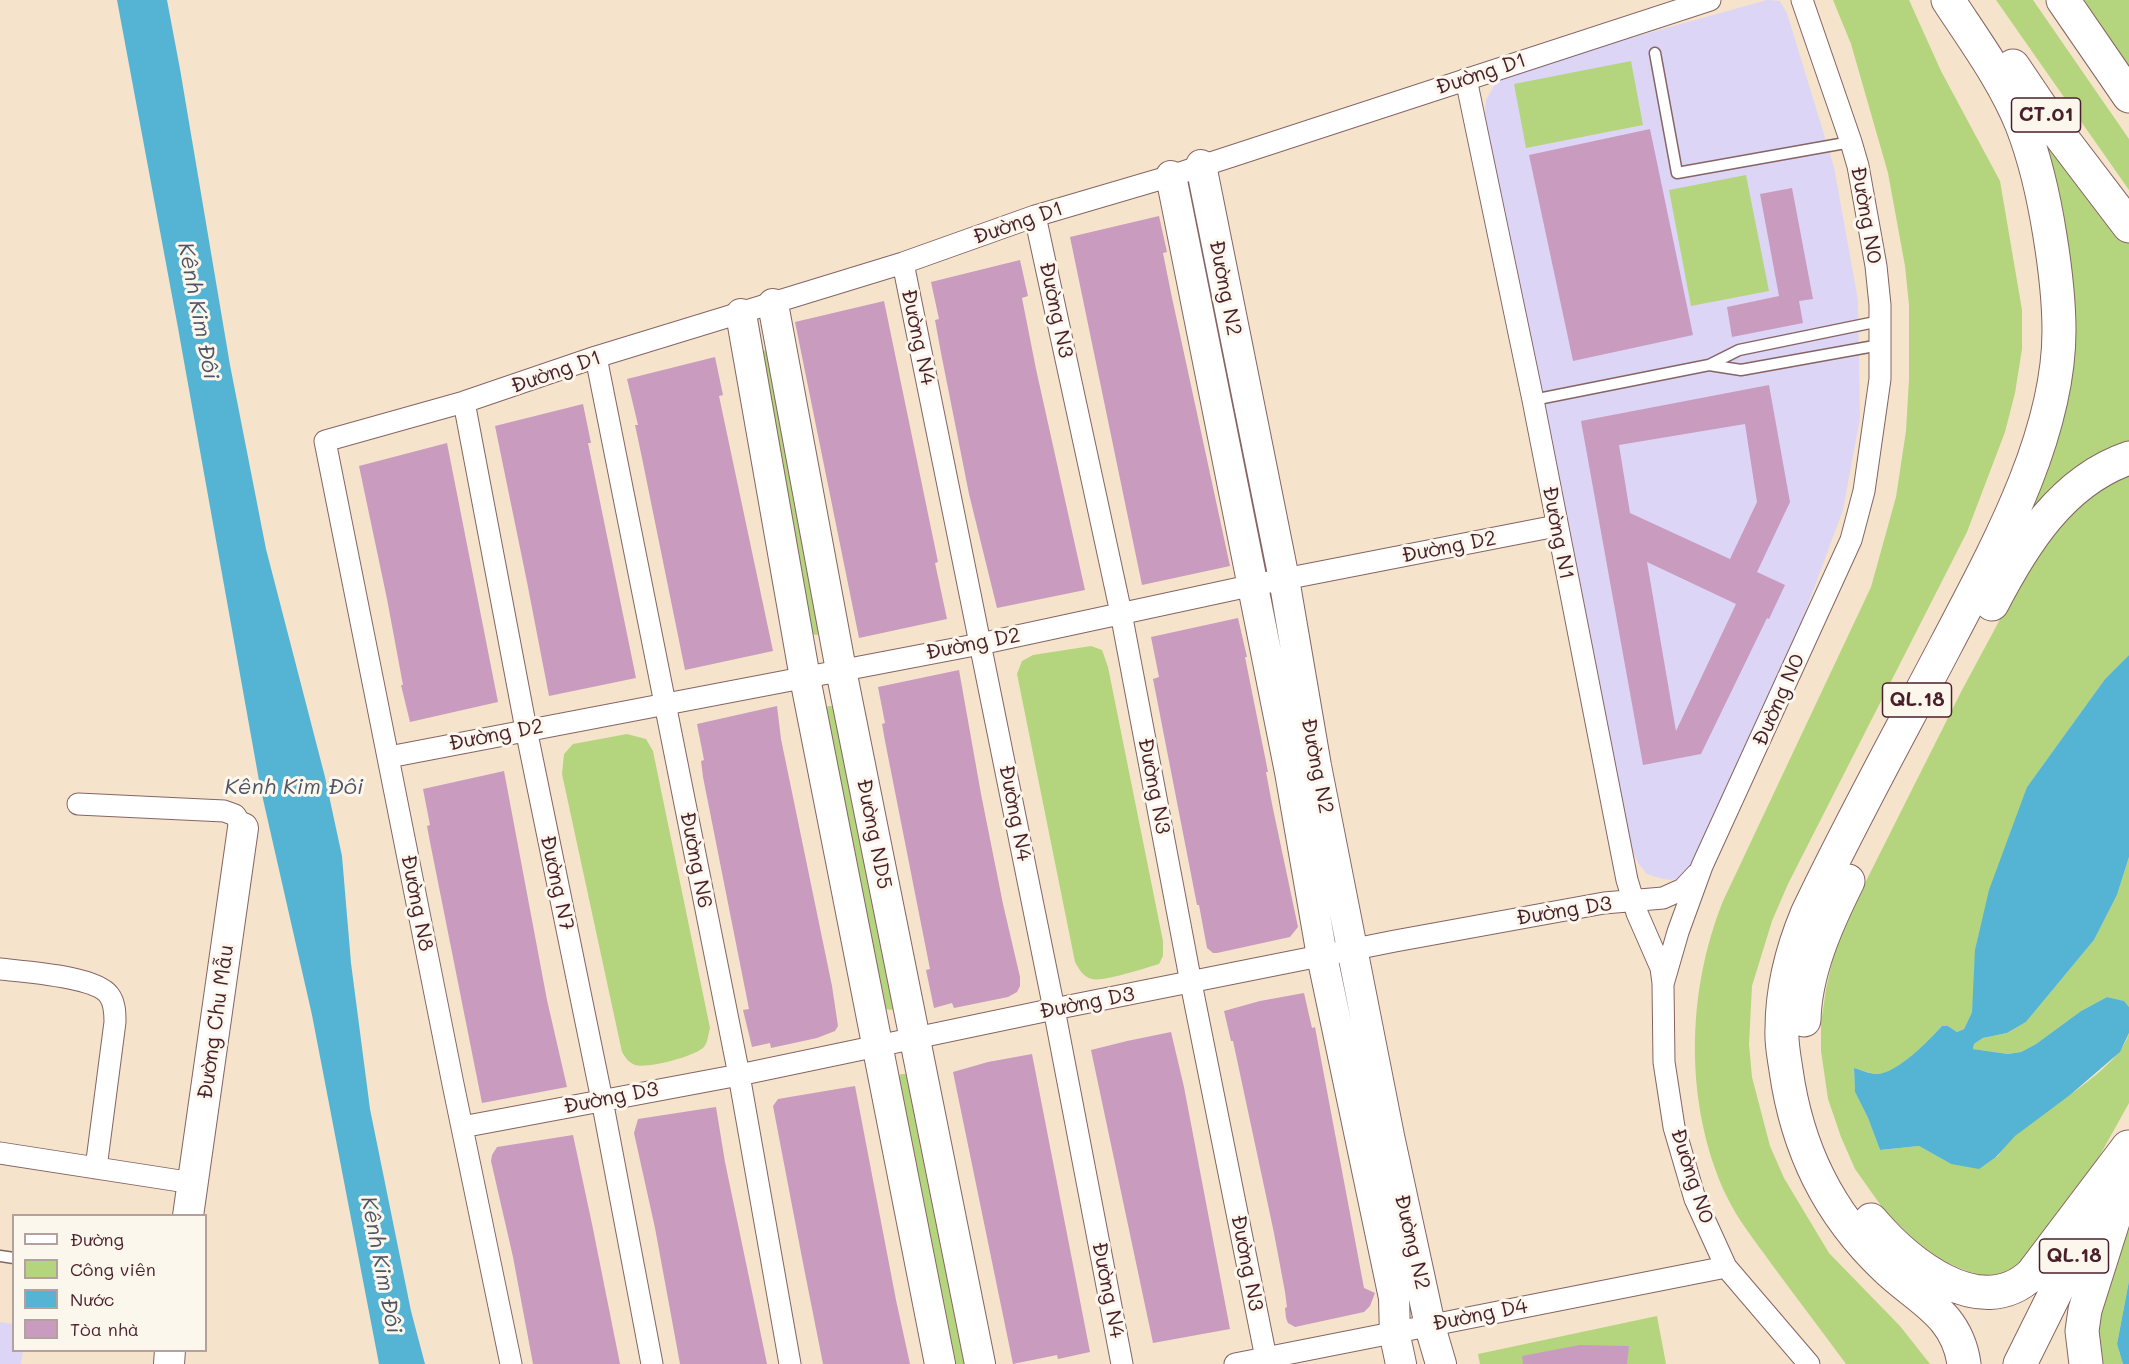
<!DOCTYPE html>
<html>
<head>
<meta charset="utf-8">
<style>
  body { margin:0 }
  #map { position:relative; width:2129px; height:1364px; overflow:hidden; background:#f5e4cb; font-family:Mali,sans-serif }
  canvas { display:block }
  .legend { position:absolute; left:12px; top:1214px; width:195px; height:138px; box-sizing:border-box; background:#fbf7ec; border:2px solid #b4a19f; margin:0; padding:8px 10px; list-style:none; font-size:18px; color:#4a1f2b }
  .legend li { display:flex; align-items:center; gap:12px; height:30px }
  .legend b { width:30px; border:2px solid #b4a19f }
</style>
</head>
<body>
<div id="map">
<canvas width="2129" height="1364"></canvas>
<ul class="legend">
<li><b style="height:8px;background:#fff"></b>Đường</li>
<li><b style="height:16px;background:#b4d57d"></b>Công viên</li>
<li><b style="height:16px;background:#55b4d4"></b>Nước</li>
<li><b style="height:16px;background:#c99bbf"></b>Tòa nhà</li>
</ul>
</div>
<script>
const g = document.querySelector('canvas').getContext('2d');
g.lineJoin = 'round';
function fill(path, color) { g.fillStyle = color; g.fill(path, 'evenodd'); }
function stroke(path, color, width, dash) { g.strokeStyle = color; g.lineWidth = width; g.lineCap = dash ? 'butt' : 'round'; g.setLineDash(dash || []); g.stroke(path); }
function write(font, color, halo, rows, align = 'center') {
  g.font = font + ' Mali,sans-serif'; g.lineWidth = 6; g.setLineDash([]); g.textBaseline = 'middle'; g.strokeStyle = halo; g.fillStyle = color; for (const [text, x, y, turn = 0] of rows) {
    g.save(); g.translate(x, y); g.rotate((+turn || 0) * Math.PI / 180); g.textAlign = isNaN(turn) ? turn : align; if (halo) g.strokeText(text, 0, 0); g.fillText(text, 0, 0); g.restore();
  }
}
fill(new Path2D(`
  M1767,0L1780,1L1787,13L1834,167L1858,300L1860,418L1843,510L1786,664L1691,870L1683,878L1670,880L1659,878L1647,874L1638,863L1630,844L1484,119L1486,100L1501,74Z
  M0,1322L13,1324L14,1350L23,1351L21,1364H0Z`), '#ddd5f6');
fill(new Path2D(`
  M1833,0H1909L1941,71L2000,181L2022,310V349L2015,393L2005,432L1967,532L1788,884L1772,921L1752,986L1749,1044L1752,1077L1770,1146L1784,1178L1829,1253L1900,1326L1930,1364H1846C1821,1330 1795,1296 1770,1262C1755,1241 1738,1220 1727,1197C1684,1106 1686,993 1723,901L1871,587L1896,497L1906,431L1909,379V305L1905,266L1888,173L1851,44Z
  M1996,0H2033L2129,139V190Z
  M2075,0H2129V74Z
  M1631,61L1643,125L1526,148L1514,84Z
  M2035,116L2129,242V448L2033,512L2027,510L2060,398Z
  M1746,175L1769,291L1691,306L1669,190Z
  M762,349L767,352L820,632L817,635L811,634Z
  M2129,473V655L2105,679L2027,787L1974,987L1972,1012L1964,1029L1957,1032L1948,1026H1942C1929,1040 1898,1073 1878,1074C1871,1074 1861,1070 1854,1068L1855,1092L1868,1118L1880,1150L1919,1146L1951,1164L1997,1157C2002,1150 2008,1142 2015,1135C2044,1109 2119,1070 2129,1033V1103L2090,1173L2024,1270L1983,1278L1941,1260L1919,1244L1884,1210L1855,1169L1841,1137L1828,1099L1821,1051V1023L1826,989L1835,949L1854,905L1962,690L2012,597L2045,539L2093,492Z
  M1091,646L1102,650L1108,667L1163,941V956L1159,964C1145,968 1104,982 1092,979C1083,977 1079,969 1075,962L1017,674L1022,661L1033,655Z
  M829,706H834L894,1010L885,1009L825,708Z
  M627,734L646,739L653,751L710,1028C708,1035 708,1042 704,1047C696,1056 647,1069 635,1065C628,1062 626,1058 622,1052L562,774L564,754L573,744Z
  M2129,857V1007L2123,1001L2107,997L2081,1011L2036,1044L2021,1052L2008,1054L1973,1049L1974,1044L1983,1038L2007,1033L2026,1022L2094,940L2117,895Z
  M901,1074H907L910,1078L967,1364H953L898,1076Z
  M2129,1230V1281L2117,1344L2123,1364H2098L2099,1297L2114,1259Z
  M1657,1316L1666,1364H1480L1478,1354Z`), '#b4d57d');
fill(new Path2D(`
  M117,0H167L180,69L230,365L266,549L325,777L342,856L351,963L370,1109L411,1311L425,1364H379L312,1015L260,786L178,328Z
  M2129,655V857L2117,895L2094,940L2026,1022L2007,1033L1983,1038L1974,1044L1973,1049L2008,1054L2021,1052L2036,1044L2081,1011L2107,997L2124,1001L2129,1007V1033L2120,1052L2070,1095L2015,1136L1996,1157L1979,1169L1951,1164L1919,1146L1880,1150L1868,1118L1855,1092L1854,1068C1861,1070 1870,1074 1877,1074C1898,1073 1929,1040 1942,1026H1948L1957,1032L1964,1029L1972,1012L1975,950L1989,890L2027,787L2105,679Z
  M2129,1281V1364H2123L2117,1344Z`), '#55b4d4');
fill(new Path2D(`
  M1650,129L1693,335L1573,361L1529,155Z
  M1792,188L1813,299L1799,301L1803,323L1732,337L1727,307L1779,296L1760,194Z
  M1159,216L1167,252L1163,253L1171,293L1230,566L1142,585L1070,237Z
  M1020,260L1028,296L1022,298L1036,369L1085,590L997,608L969,494L941,353L935,320L939,319L931,282Z
  M884,301L938,562L935,563L947,619L859,638L795,322Z
  M715,357L723,395L719,396L773,651L685,670L642,458L635,425H638L627,379Z
  M1769,385L1790,502L1757,572L1785,585L1769,619L1767,618L1701,754L1643,765L1581,421ZM1745,424L1757,502L1730,559L1630,513L1619,445ZM1647,562L1736,604L1676,731Z
  M583,404L591,443H588L636,678L549,696L527,582L495,426Z
  M447,443L498,702L410,722L401,685H403L387,599L359,466Z
  M1238,618L1247,657H1245L1268,772H1266L1272,804L1298,927L1290,937L1217,953H1213L1207,948L1199,905H1197L1153,679L1159,677L1151,637Z
  M959,670L981,794L1003,904L1020,977V986L1017,992L1008,997L954,1008L952,1003L934,1008L926,970L930,969L926,949L885,741L882,724L885,723L878,687Z
  M777,706L781,739L832,986L838,1026L835,1031L817,1038L771,1048L770,1043L752,1047L743,1010L749,1009L703,777L701,761L704,760L697,724Z
  M504,771L547,1000L567,1087L482,1103L430,842L427,826L430,825L423,789Z
  M1304,993L1312,1028L1315,1027L1364,1288L1375,1293L1370,1306L1364,1312L1295,1327L1288,1323L1286,1318L1285,1308L1287,1307L1285,1292L1274,1233L1233,1041H1231L1224,1011L1260,1001Z
  M1171,1032L1184,1087L1230,1329L1153,1343L1091,1050L1127,1041Z
  M1032,1054L1090,1352L1058,1359L1057,1355L1013,1364L953,1072L988,1062Z
  M855,1086L896,1300L910,1364H823L803,1263L773,1106L778,1099Z
  M716,1107L725,1162L767,1364H680L655,1228L634,1133L638,1119Z
  M573,1135L592,1224L620,1364H533L513,1257L491,1161L492,1155L497,1147Z
  M1580,1345L1629,1346L1627,1364H1523L1522,1356Z`), '#c99bbf');
const lane = new Path2D(`
  M1655,53L1677,173L1851,142
  M1709,365L1741,370L1880,345
  M1533,400L1709,365L1739,350L1880,321
  M0,1256L14,1258`);
const street = new Path2D(`
  M1802,0L1851,142L1858,166L1876,266L1880,305V379L1864,491L1851,540L1702,866L1678,932L1663,984L1664,1062L1674,1127L1695,1199L1726,1267L1809,1364
  M1466,79L1533,400L1627,880L1637,913L1661,968L1663,983
  M1035,216L1121,613L1191,983L1266,1358
  M903,263L1054,1009L1122,1364
  M596,357L739,1075L790,1364
  M464,402L526,729L602,1100L652,1364
  M389,757L980,644L1254,585L1556,526
  M78,804L224,811L235,815L243,828
  M0,969C25,972 95,976 109,995C115,1003 115,1013 115,1022L96,1168
  M462,1127L739,1075L1054,1009L1395,941L1604,903L1663,898L1683,889L1697,874
  M0,1153L193,1183
  M511,1364L453,1084L325,441L464,402L596,357L903,263L1035,216L1171,176L1710,0
  M1235,1364L1726,1267`);
const secondary = new Path2D(`
  M1201,165L1284,579L1316,766L1389,1136L1431,1330L1441,1364
  M1171,176L1290,772L1322,956L1394,1298L1395,1336L1401,1364
  M773,304L841,670L980,1364
  M741,314L805,678L940,1364
  M188,1216L243,828
  M169,1364L170,1350`);
const highway = new Path2D(`
  M1948,0C1974,40 2004,80 2022,125C2036,161 2044,198 2050,236C2055,267 2059,299 2059,331C2059,437 1995,551 1947,643C1900,733 1850,823 1807,914C1792,950 1782,990 1782,1029C1781,1043 1784,1056 1786,1070C1797,1148 1828,1213 1886,1268C1918,1299 1957,1313 1964,1364
  M2063,0L2129,96
  M2013,66L2059,134L2129,226
  M1992,604C2023,544 2062,481 2129,458
  M1804,1020C1805,972 1827,923 1848,881
  M1871,1220C1906,1261 1980,1324 2032,1274L2128,1147
  M2020,1364L2092,1219
  M2086,1364L2082,1331L2085,1310L2129,1171`);
stroke(lane, '#866463', 13);
stroke(street, '#866463', 23);
stroke(secondary, '#866463', 32);
stroke(highway, '#866463', 35);
stroke(lane, '#fff', 10);
stroke(street, '#fff', 21);
stroke(secondary, '#fff', 30);
stroke(highway, '#fff', 33);
for (const [x, y, w] of [
  [2046,115,69],
  [1917,700,69],
  [2074,1256,69]
]) { const box = new Path2D(); box.roundRect(x - w / 2, y - 17, w, 34, 4.5); g.fillStyle = '#fbf7ec'; g.fill(box); stroke(box, '#4a1f2b', 1.5); }
write('bold 20px', '#4a1f2b', null, [
  ["CT.01",2046,115],
  ["QL.18",1917,700],
  ["QL.18",2074,1256]
]);
write('21px', '#4a1f2b', '#fbf7ec', [
  ["Đường D1",1481,74,-18],
  ["Đường N0",1866,215,80],
  ["Đường D1",1018,223,-19],
  ["Đường N2",1225,288,79],
  ["Đường N3",1056,310,78],
  ["Đường N4",918,337,78],
  ["Đường D1",556,372,-19],
  ["Đường N1",1558,533,79],
  ["Đường D2",1449,547,-11],
  ["Đường D2",973,644,-11],
  ["Đường N0",1779,700,-66],
  ["Đường D2",496,735,-11],
  ["Đường N2",1317,766,79],
  ["Đường N3",1154,786,79],
  ["Đường N4",1015,813,79],
  ["Đường ND5",874,834,79],
  ["Đường N6",696,860,79],
  ["Đường N7",557,883,78],
  ["Đường N8",417,903,79],
  ["Đường D3",1564,911,-9],
  ["Đường D3",1087,1003,-11],
  ["Đường Chu Mẫu",216,1022,-82],
  ["Đường D3",611,1098,-11],
  ["Đường N0",1692,1176,72],
  ["Đường N2",1412,1242,77],
  ["Đường N3",1247,1263,79],
  ["Đường N4",1108,1290,79],
  ["Đường D4",1480,1315,-11]
]);
write('italic 22px', '#4e5366', '#fbf7ec', [
  ["Kênh Kim Đôi",198,311,79],
  ["Kênh Kim Đôi",294,787],
  ["Kênh Kim Đôi",381,1265,79]
]);
</script>
</body>
</html>
